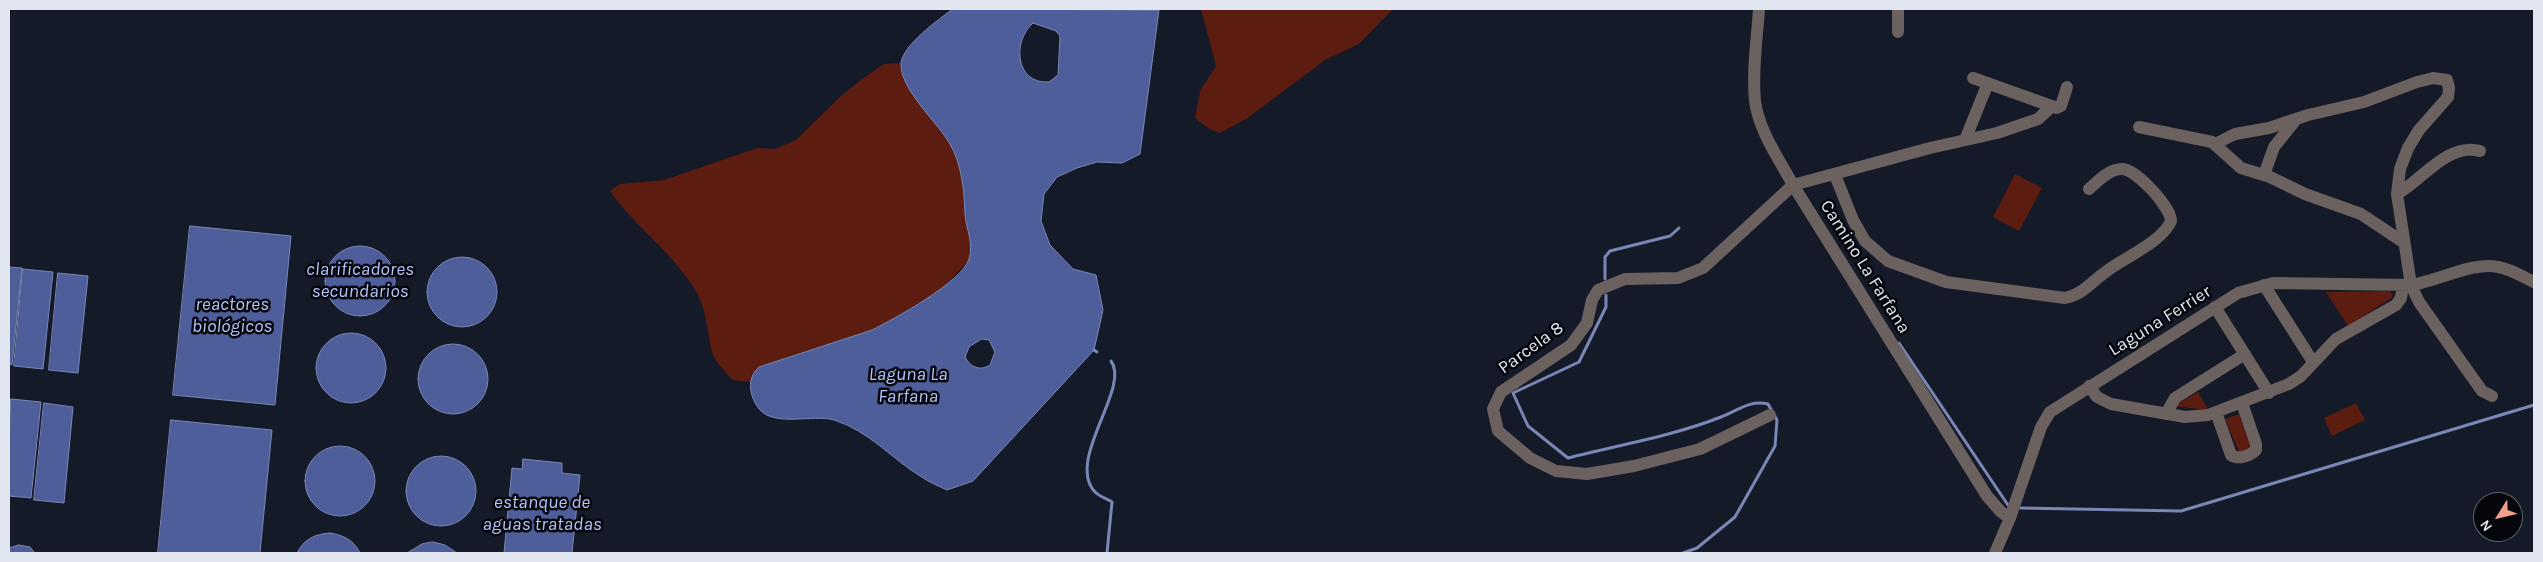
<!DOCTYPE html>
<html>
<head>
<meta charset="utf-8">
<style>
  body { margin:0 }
  #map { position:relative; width:2543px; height:562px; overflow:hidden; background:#151a29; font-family:Karla,sans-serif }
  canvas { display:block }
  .frame { position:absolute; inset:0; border:10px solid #e2e6f1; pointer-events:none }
  .north { position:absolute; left:2473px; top:492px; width:50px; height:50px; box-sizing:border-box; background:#04060b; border:1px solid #5d6067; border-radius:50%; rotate:234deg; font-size:14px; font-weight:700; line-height:20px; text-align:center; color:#e2e6f1 }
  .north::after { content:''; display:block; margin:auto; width:18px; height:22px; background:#f49e8a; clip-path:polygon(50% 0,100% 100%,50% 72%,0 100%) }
</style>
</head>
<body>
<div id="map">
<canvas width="2543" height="562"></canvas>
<div class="frame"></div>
<div class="north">N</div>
</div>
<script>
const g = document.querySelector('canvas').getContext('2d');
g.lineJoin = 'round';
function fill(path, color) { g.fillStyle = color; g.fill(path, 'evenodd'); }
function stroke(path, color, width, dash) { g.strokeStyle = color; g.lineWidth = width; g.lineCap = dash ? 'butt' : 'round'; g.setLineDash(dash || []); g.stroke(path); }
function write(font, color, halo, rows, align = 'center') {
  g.font = font + ' Karla,sans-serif'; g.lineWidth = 5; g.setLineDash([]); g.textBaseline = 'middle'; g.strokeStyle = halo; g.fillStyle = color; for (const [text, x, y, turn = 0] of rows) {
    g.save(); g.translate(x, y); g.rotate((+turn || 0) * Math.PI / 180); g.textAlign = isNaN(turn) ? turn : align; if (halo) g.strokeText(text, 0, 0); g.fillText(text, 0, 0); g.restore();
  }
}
fill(new Path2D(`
  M1201,9H1393L1359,44L1325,60L1246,119L1220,133L1208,128L1195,118L1200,91L1216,66Z
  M901,63L905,78L913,93L950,144L961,169L966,220L971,241L969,260L943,288L890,321L872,330L797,354L752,373L750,382L732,380C726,372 715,362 712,352C707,332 707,312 697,293C674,253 636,228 610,191L620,184L664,180L757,148L775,149L796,140L842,95L861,80L884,64Z
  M2015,174L2042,188L2019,231L1993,217Z
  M2390,291L2393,297L2348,326L2326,292Z
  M2198,392L2208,410L2174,406Z
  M2356,403L2365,420L2332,436L2324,418Z
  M2239,414L2250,444L2249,448L2239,452L2225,419Z`), '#5c1c0f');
const water = new Path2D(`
  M953,9L1159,10L1140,154L1122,163L1097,162L1077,168L1057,177L1044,194L1041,221L1050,245L1073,269L1096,275L1103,310L1094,350L973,481L947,490C938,486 929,482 920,476C891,458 869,431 834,420C813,414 776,427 760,410C749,397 746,378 759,367L872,330C894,319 962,282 969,259C974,243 966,229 965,214C964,190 962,165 950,144C938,123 899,88 901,63C903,45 939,19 953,9ZM1033,23L1056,31L1060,36L1058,75L1049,82C1015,84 1012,41 1033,23ZM982,339L989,340L995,352L990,365C980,371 971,368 965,357L969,347Z
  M190,226L291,236L275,405L173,395Z
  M325 281a35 35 0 1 1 70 0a35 35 0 1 1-70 0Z
  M427 292a35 35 0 1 1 70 0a35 35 0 1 1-70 0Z
  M9,267L22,268L12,365L9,364Z
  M23,269L53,272L43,369L14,366Z
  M58,273L88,276L78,373L49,370Z
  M316 368a35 35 0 1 1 70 0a35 35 0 1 1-70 0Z
  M418 379a35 35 0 1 1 70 0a35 35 0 1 1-70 0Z
  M11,399L41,402L31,498L9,496Z
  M44,403L73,407L64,503L34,500Z
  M171,420L272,430L260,553H158Z
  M305 481a35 35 0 1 1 70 0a35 35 0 1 1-70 0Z
  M406 491a35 35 0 1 1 70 0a35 35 0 1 1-70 0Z
  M523,459L562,463V473L580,475L572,553H504L512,468L522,469Z
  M330,533C343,535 354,540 360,553H297C304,539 315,534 330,533Z
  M433,542L445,545L457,553H407L422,544Z
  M19,545L30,547L35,553H9L10,548Z`);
fill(water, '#4d5e9a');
stroke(water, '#7a87b4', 1);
stroke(new Path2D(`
  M1605,279V257L1610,251L1670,236L1679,228
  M1606,295V307L1579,362L1513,393L1528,426L1568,458C1619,445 1673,436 1721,417C1739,410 1749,400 1768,404L1777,420L1775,446L1735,517L1697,548L1683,553
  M1899,343L2008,505
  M1094,350L1097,352
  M2021,508L2181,511L2534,405
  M1107,553L1112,502C1107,499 1099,496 1095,492C1065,460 1131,388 1111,361`), '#7a87b4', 3);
stroke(new Path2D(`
  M1759,9C1757,39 1752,71 1755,101C1759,131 1779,159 1793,185L1987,496L2001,512L2010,518
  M1898,32V9
  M1973,78L2057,108L2061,106L2067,87
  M2139,127L2212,142L2241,168L2270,177L2305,194L2361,214L2403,242
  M1965,140L1988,83
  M2215,144L2235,134L2269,128L2308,115L2364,102L2417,82L2433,78L2447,80L2449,88L2448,97L2419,130L2408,148L2400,169L2397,194L2411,285L2419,302L2482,391L2492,396
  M1835,175L1853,220L1865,241L1888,261L1946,282L2065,298C2084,294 2092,281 2107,271C2124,258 2162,242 2171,221C2171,207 2136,169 2122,169C2109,169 2098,181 2089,189
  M2264,175L2274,147L2294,122
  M2397,194C2422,180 2448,142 2480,151
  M2264,285L2313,362
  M2215,307L2269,393
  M2089,386L2097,397L2111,404L2185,417L2208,415L2289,384L2301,376L2336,339L2396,305L2401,298L2403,285
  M2216,412L2231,455C2238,460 2250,456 2256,450V444L2242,403
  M2166,414L2175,398L2245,354
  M1770,415L1700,449L1634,466L1587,474L1556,471L1530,458L1498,431L1493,409L1501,392L1571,345L1587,323L1592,300L1598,290L1625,279L1678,278L1703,268L1793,185L1930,148L1997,133L2038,119L2052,106
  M1995,553L2010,518L2041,427L2050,412L2238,293L2273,283L2411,285C2438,281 2475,261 2498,267C2511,269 2523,277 2534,282`), '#6b615e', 12);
write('18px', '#e2e6f1', '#04060b', [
  ["Camino La Farfana",1865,267,58],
  ["Laguna Ferrier",2160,321,-32],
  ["Parcela 8",1531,348,-36]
]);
write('italic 19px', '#b3c4f9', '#04060b', [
  ["clarificadores",360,270],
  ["secundarios",360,292],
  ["reactores",232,305],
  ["biológicos",232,327],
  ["Laguna La",908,375],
  ["Farfana",908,397],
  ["estanque de",542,503],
  ["aguas tratadas",542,525]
]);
</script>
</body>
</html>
